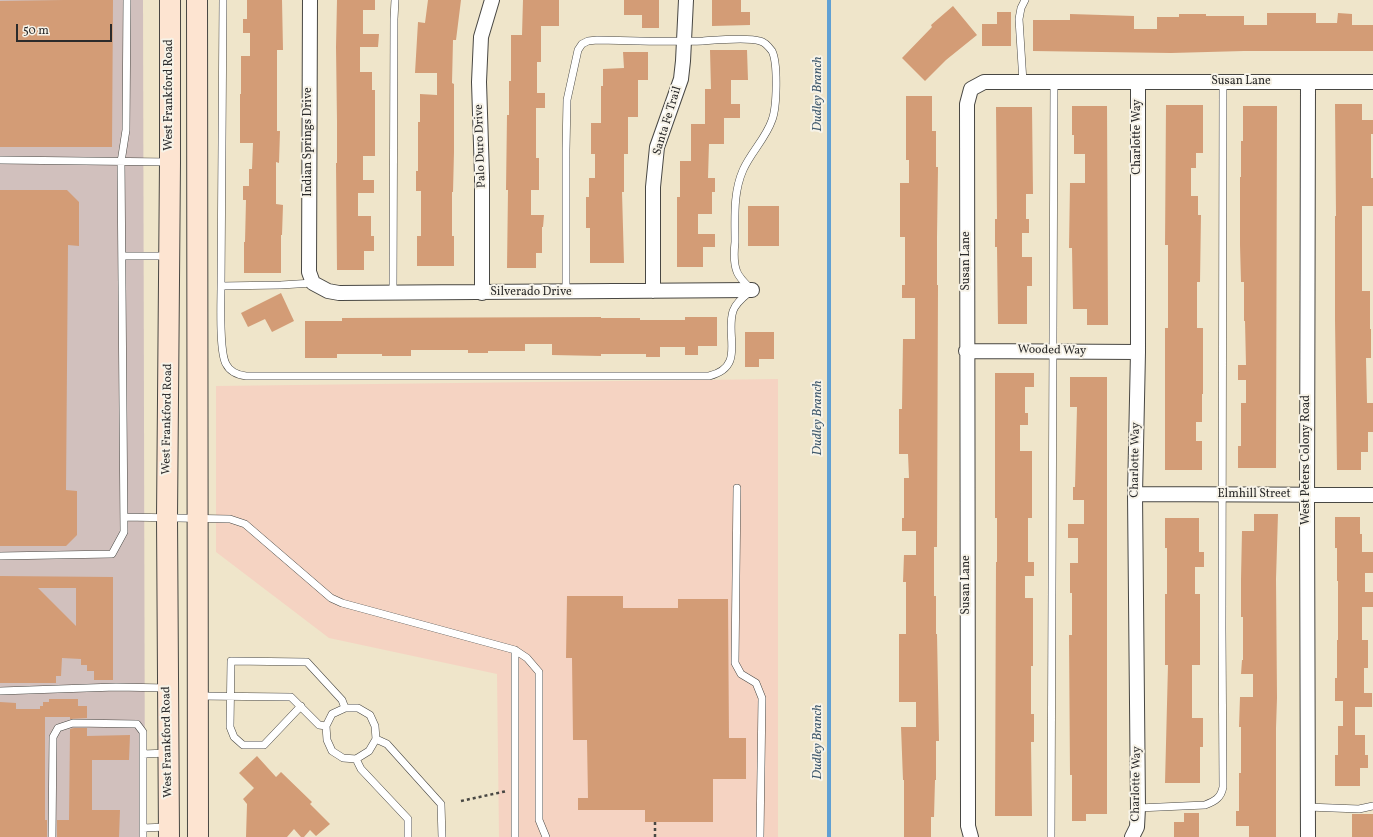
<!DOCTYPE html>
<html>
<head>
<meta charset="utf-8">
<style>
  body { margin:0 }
  #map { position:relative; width:1373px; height:837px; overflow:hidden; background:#efe5ca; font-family:Vollkorn,serif }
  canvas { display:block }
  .scale { position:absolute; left:16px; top:24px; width:96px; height:18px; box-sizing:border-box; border:2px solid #2b2b2b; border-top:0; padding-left:5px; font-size:12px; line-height:14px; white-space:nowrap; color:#2b2b2b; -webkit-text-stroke:3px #f7f3e8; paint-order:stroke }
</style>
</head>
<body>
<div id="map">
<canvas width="1373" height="837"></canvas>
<div class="scale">50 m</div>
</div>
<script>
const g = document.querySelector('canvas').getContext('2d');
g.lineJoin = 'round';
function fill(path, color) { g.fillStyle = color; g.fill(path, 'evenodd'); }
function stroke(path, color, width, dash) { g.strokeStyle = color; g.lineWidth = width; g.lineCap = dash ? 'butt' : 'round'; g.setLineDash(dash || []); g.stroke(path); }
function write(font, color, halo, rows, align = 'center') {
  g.font = font + ' Vollkorn,serif'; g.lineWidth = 4; g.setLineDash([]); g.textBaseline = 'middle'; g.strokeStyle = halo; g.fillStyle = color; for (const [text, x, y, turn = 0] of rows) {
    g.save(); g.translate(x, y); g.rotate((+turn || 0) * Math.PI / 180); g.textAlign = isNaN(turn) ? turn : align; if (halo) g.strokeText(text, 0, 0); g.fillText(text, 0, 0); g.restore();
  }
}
fill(new Path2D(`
  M778,379V837H499L497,674L329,638L216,552V386Z`), '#f5d3c2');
fill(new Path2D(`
  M0,0H143L145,837H0Z`), '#d1c0bd');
stroke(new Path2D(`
  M829,837V0`), '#60a0d3', 4);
fill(new Path2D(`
  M63,0H113L112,147H0V1Z
  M247,0H282L283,50H277V131H280L279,163L276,162V204L283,205L282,235H281V273H244V242H245L246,200H243V186H249V169H252L253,143H240V94H241V56H250V33H243V19H247Z
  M337,0H375V10H363V34H379L378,47H360V72H372V90H375V156H363V180H374V193H358V216H371V236H374V251H364V270H337L336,163H337V121L336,47Z
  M428,0H461L456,40H453L452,83L454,84V152L453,192H452V236H454V266H417V236H421V191H416V171H418V122H420V94L437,95V73H415L418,22L425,23Z
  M523,0H559V26H541V62H537V93H545V108H536V158H539V190H531V215H544L543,227H542V253H536V268H507L508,190H506L507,115H509V81H511V35H522Z
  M624,0H659V28H642V15H624Z
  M712,0H741V12H750V25L712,26Z
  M953,6L977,35L946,60L925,81L902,58L932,27L931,25Z
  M997,12H1011V46H982V24H997Z
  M1267,13H1316V23H1337L1338,13L1352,14V25H1373V51H1244L1171,53L1033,51V20H1070V14L1134,16V29H1157V17H1179V14H1206V16H1244V25H1267Z
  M710,50H747L748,80H731V104H740V118H724V144H709L708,178H715V192H712V214H698V234H715V247H703V267H677V197H680V161H691V124H705V89H711Z
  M623,52H648V80H638V117H628V154H624V192H622L624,263H590V228H586V197H589V178H595V154H591V123H601V86H603V69L624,68Z
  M906,96H932V131H936V167H938L937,237V285H938L937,547H934V596H936V634H937L939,741H936V780H935L934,817H931V837H904V780H903L901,727H916V702H899V634H906V582H903L904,555H916V531H902V518H904V478H909L908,454H899V409H902L903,339H915V298H902V285H905V237H900V183H909V160H906Z
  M1335,104H1362V120H1373V134H1371V178H1373V206H1362V291H1370V329H1371V358H1366L1367,403H1373V432H1368V452H1361V470H1337L1335,320V216H1336Z
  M1166,105H1203V153H1196V168H1191V196H1198V215H1201L1200,282H1197V328H1203V394H1202V422H1196V441H1202V470H1165V328H1168V245H1165Z
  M1072,106H1107L1108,325H1087V309H1073L1072,248H1069L1070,183H1085V154H1074V135H1072Z
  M1243,106H1277L1276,468H1238V446H1241V403H1246V380H1238V365H1246L1245,321H1244V282H1241L1240,245V177H1241V141H1243Z
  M996,107H1032L1033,194H1026V219H1029V233H1022V257H1032V286H1027V324H998L997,247H995V219H997Z
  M0,190H67L79,202V246L68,245L66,490L77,491V535L66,546H0Z
  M748,206H779V246H748Z
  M281,293L294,321L272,332L265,319L248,327L241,313Z
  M601,317V318H640V320H685V317H717V346H698V355H685V347H660V357H646V354H601V356L552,355V344H525V351H488V353H468V350H411V356H382V354H337V358H305V321H342V318Z
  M745,332H774V359H759V367H745Z
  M995,373H1034V387H1025V413H1028V425H1020V451H1032V518H1028V562H1034V576H1025V598H1033V666H1031V714H1034V742H1031L1032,816H995L996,562H997V518H995Z
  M1070,377H1107V814H1086V821H1072V775H1070L1069,635H1072V593H1070V563H1078V538H1068V524H1084V500H1073V487H1075L1077,407H1070Z
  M1254,514H1278L1276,579L1277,698L1276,728V837H1249V826H1236V811H1239V773H1241V727H1239L1240,697H1253V674H1241L1242,660H1243V617H1241V579L1242,531H1254Z
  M1335,517H1360V534H1362V552H1373V573H1365V592H1373V607H1362V640H1368V668H1364V693H1372V707H1355V735H1365V755H1368V768H1360V786H1335V755H1338V726H1343V701H1335V678H1337V640H1338V581H1337V548H1335Z
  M1165,518H1199V552H1204V567H1195V594H1200V665H1192V718H1203V747H1200V783H1165L1168,665H1165V594H1167V548H1165Z
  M0,576L113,577V680H94V671H87V665H81V659L62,658L61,676H56V683H0ZM38,588H76V626Z
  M567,596H623V608H678V599H728L729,738H746V779H713V822H645V810H578V798H588L587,740H573L572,658H566Z
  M49,699H78V706H87V718L70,719V717H45V820H47V837H0V702L16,703V709H40V706H43V702H49Z
  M74,728H87V736L130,735L129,760H92V810H120L119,837H57V820H69L70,729Z
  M257,756L276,777L281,772L312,802L310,804L330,824L316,836L310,830L304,837H301L294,829L287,837H246L247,804L243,799L254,788L239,773Z
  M1184,813H1199V837H1174V822H1184Z
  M1352,814H1373V837H1352Z`), '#d39c76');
const service = new Path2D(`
  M1023,82L1019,19L1021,8L1025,0
  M0,160L170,162
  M122,256H169
  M313,283L281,285L221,286C221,303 219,351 226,364C230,372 238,375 246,376H709C746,367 725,336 733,311C736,302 745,296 752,290C746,284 740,279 737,272C733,262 734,251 735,242C735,217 733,193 743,170C751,152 766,138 772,120C777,107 778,63 772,51C769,47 765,42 760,41C748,37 717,40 703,41C667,42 632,41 597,40L588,41L582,44L578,50L567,100L566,150V292
  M221,286L223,0
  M393,293L394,19L395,0
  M737,488L735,663L741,674L756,683L762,698L760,837
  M124,517L230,519L245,524L331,598L342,603L515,650L527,658L539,672V820L546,837
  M0,556L112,554L124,532L121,162L126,130L127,0
  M515,650V837
  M0,691L116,687L168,688
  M198,696L291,697L319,725L326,726
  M301,706L264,745H243L234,737L230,727L231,661L307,662L342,700L345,708
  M345,708H358L370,715L375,726L376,739L369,751L356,759L343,758L332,751L327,740L326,726L332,714Z
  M376,739L387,744L441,804L442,837
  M143,754L168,753
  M356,759L361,769L408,819V837
  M1307,807L1359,809L1373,806
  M1138,808L1205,805C1215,801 1221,798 1223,787L1222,629L1223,82
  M143,828L167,827
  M52,837L53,737L58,728L73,723L137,724L143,732V837
  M1051,837L1054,83`);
const minor = new Path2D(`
  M310,0L309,272L313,283L328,291L339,293L752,290
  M653,291V187L657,147L681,79L683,61L686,0
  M482,293V176L479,82L481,37L492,0
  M966,351L1138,352
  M1135,494L1373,495
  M971,837L968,826V808L967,104L971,89L984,82H1373
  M1132,837L1137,827L1138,808L1135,494L1138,352V83
  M1308,837L1307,506L1308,82`);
const secondary = new Path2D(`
  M197,0L198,837
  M169,837L167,517L170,162V0`);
stroke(service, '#484743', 8);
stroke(minor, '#484743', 16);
stroke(secondary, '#484743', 22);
stroke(new Path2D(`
  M461,801L507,791
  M655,837V822`), '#484743', 2.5, [3, 3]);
stroke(service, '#fff', 7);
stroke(minor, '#fff', 14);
stroke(secondary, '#fde4d1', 20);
write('12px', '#2b2b2b', '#f7f3e8', [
  ["Susan Lane",1241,82],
  ["West Frankford Road",170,95,-90],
  ["Santa Fe Trail",668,121,-73],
  ["Charlotte Way",1138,137,-90],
  ["Indian Springs Drive",309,142,-90],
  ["Palo Duro Drive",481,146,-92],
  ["Susan Lane",967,261,-90],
  ["Silverado Drive",531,293],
  ["Wooded Way",1052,351,1],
  ["West Frankford Road",168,419,-89],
  ["Charlotte Way",1136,460,-89],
  ["West Peters Colony Road",1307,460,-90],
  ["Elmhill Street",1254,495],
  ["Susan Lane",967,585,-90],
  ["West Frankford Road",168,742,-91],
  ["Charlotte Way",1137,784,-89]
]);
write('italic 13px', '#405a6e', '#f7f3e8', [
  ["Dudley Branch",819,94,-90],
  ["Dudley Branch",819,418,-90],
  ["Dudley Branch",819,742,-90]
]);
</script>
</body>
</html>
